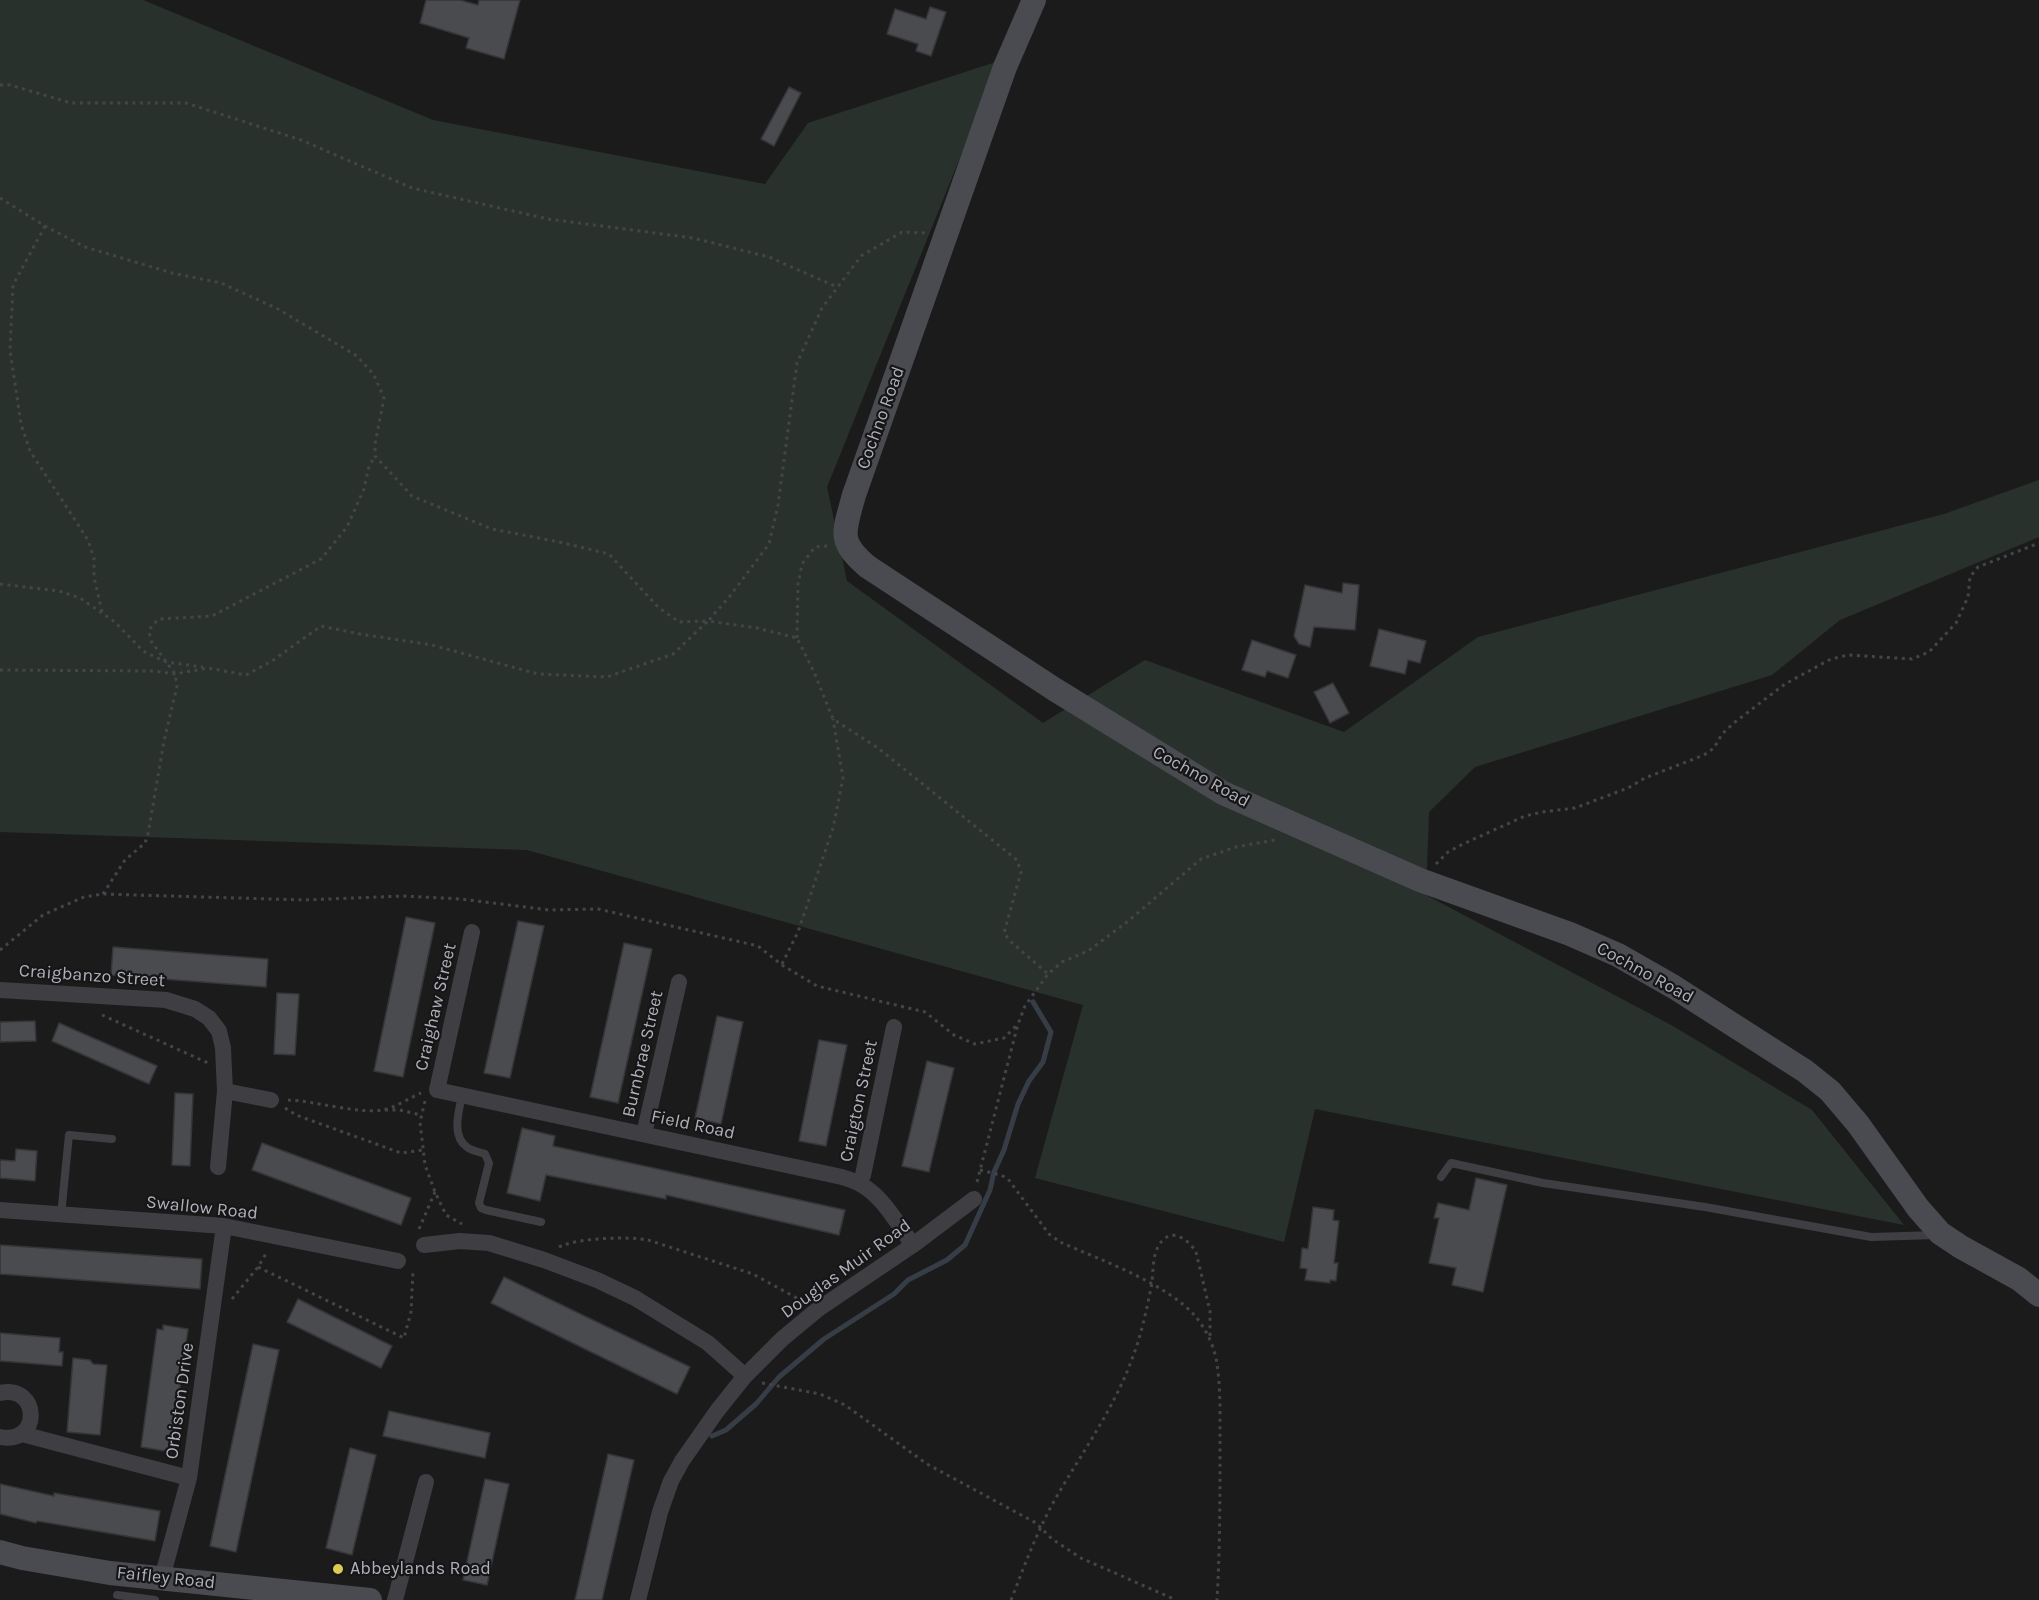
<!DOCTYPE html>
<html>
<head>
<meta charset="utf-8">
<style>
  body { margin:0 }
  canvas { display:block; background:#1b1b1c }
</style>
</head>
<body>
<canvas width="2039" height="1600"></canvas>
<script>
const g = document.querySelector('canvas').getContext('2d');
g.lineJoin = 'round';
function fill(path, color) { g.fillStyle = color; g.fill(path, 'evenodd'); }
function stroke(path, color, width, dash) { g.strokeStyle = color; g.lineWidth = width; g.lineCap = dash ? 'butt' : 'round'; g.setLineDash(dash || []); g.stroke(path); }
function write(font, color, halo, rows, align = 'center') {
  g.font = font + ' Karla,sans-serif'; g.lineWidth = 4.5; g.setLineDash([]); g.textBaseline = 'middle'; g.strokeStyle = halo; g.fillStyle = color; for (const [text, x, y, turn = 0] of rows) {
    g.save(); g.translate(x, y); g.rotate((+turn || 0) * Math.PI / 180); g.textAlign = isNaN(turn) ? turn : align; if (halo) g.strokeText(text, 0, 0); g.fillText(text, 0, 0); g.restore();
  }
}
fill(new Path2D(`
  M0,0H143L433,120L765,184L808,123L999,61L827,487L847,581L1043,723L1145,660L1344,732L1478,637L1944,514L2039,480V537L1840,620L1772,675L1475,767L1429,812L1426,895L1673,1026L1812,1110L1904,1225L1315,1109L1284,1242L1035,1178L1083,1005L527,850L0,832Z`), '#29312c');
stroke(new Path2D(`
  M712,1436L726,1430L756,1404L779,1377L824,1339L894,1294L908,1280L947,1260L965,1245L990,1190L994,1172L1004,1150L1018,1104L1029,1081L1043,1062L1051,1032L1033,1002`), '#373d46', 5);
const building = new Path2D(`
  M426,0H460L478,5L479,0H520L504,59L466,48L469,38L420,23Z
  M930,7L946,12L931,56L916,51L918,44L887,34L895,9L926,19Z
  M789,87L801,93L774,146L761,139Z
  M1343,583L1359,585L1355,630L1314,627L1310,647L1299,644L1294,636L1305,585L1342,593Z
  M1379,629L1426,641L1420,663L1408,660L1405,674L1370,666Z
  M1252,640L1296,655L1288,678L1267,671L1265,677L1242,670Z
  M1333,683L1349,713L1330,723L1314,692Z
  M406,917L435,923L403,1077L374,1071Z
  M518,921L544,926L510,1078L484,1073Z
  M624,943L652,949L618,1103L590,1097Z
  M113,947L268,959L266,987L111,975Z
  M277,993L299,994L295,1055L274,1054Z
  M717,1016L743,1022L721,1124L695,1118Z
  M35,1021L36,1041L0,1042V1022Z
  M59,1023L157,1066L149,1084L52,1041Z
  M819,1040L847,1045L826,1146L799,1141Z
  M927,1061L954,1068L929,1172L902,1166Z
  M175,1093L193,1094L190,1166L172,1165Z
  M522,1128L555,1136L553,1146L845,1210L839,1235L666,1195V1199L546,1175L540,1201L507,1193Z
  M262,1143L411,1198L401,1225L252,1170Z
  M16,1149L37,1151L35,1181L0,1178V1160L15,1161Z
  M1476,1178L1507,1185L1483,1292L1452,1285L1456,1268L1429,1263L1439,1218H1434L1438,1203L1469,1210Z
  M1313,1207L1334,1210L1333,1220L1339,1221L1334,1263H1338L1336,1281L1330,1280V1283L1305,1280L1307,1269L1300,1268L1302,1248L1308,1249Z
  M0,1245L202,1259L200,1289L0,1274Z
  M504,1277L690,1367L677,1394L491,1303Z
  M298,1299L392,1346L381,1368L287,1322Z
  M163,1325L188,1329L171,1452L141,1447L157,1329L163,1330Z
  M0,1333L60,1338L59,1352H63L62,1366L0,1361Z
  M253,1344L279,1350L236,1552L210,1546Z
  M73,1358L90,1360L93,1364L107,1365L100,1435L67,1432Z
  M389,1411L490,1433L485,1458L383,1436Z
  M350,1448L376,1455L352,1555L326,1548Z
  M608,1454L634,1460L602,1600H575Z
  M485,1479L509,1484L487,1585L463,1580Z
  M0,1484L54,1496V1493L160,1511L155,1541L37,1521L36,1523L0,1514Z`);
fill(building, '#4a4b4e');
stroke(building, '#363538', 1.5);
stroke(new Path2D(`
  M0,85H10L71,103H186L301,140L412,188L548,219L693,238L769,257L837,287
  M0,198L45,226L85,247L172,273L221,283L278,309L357,356L374,375L384,398L375,444V456L412,496L492,529L559,542L609,554L658,607L679,622L708,621L730,596L769,544L778,505L797,363L822,308L861,256L902,232L925,233
  M45,226L13,285L10,350L21,424L30,451L88,540L94,558V577L102,612
  M0,584L59,591L80,598L115,622L143,651L166,662L203,667
  M797,638L798,584L802,564L815,547L827,546
  M0,670L153,671L175,674L208,668L246,675L272,661L321,626L360,634L432,645L538,674L607,677L673,654L708,621L757,628L797,638L814,672L833,719L878,748L1017,860L1021,872L1004,933L1010,941L1048,974
  M1436,864L1448,852L1463,844L1525,816L1542,812L1575,808L1628,788L1645,778L1704,755L1714,748L1722,734L1735,722L1785,684L1831,659L1848,655L1912,659L1929,652L1956,623L1968,597L1970,577L1978,567L2039,543
  M103,894L125,860L145,843L148,834L164,741L177,686L175,674L151,641L149,631L153,624L160,619L212,616L321,559L347,527L364,489L369,466L375,456
  M0,950L43,915L84,897L103,894L305,900L403,896L461,899L549,910L598,909L758,946L782,965L817,986L925,1012L954,1035L975,1044L1004,1038L1018,1024
  M782,964L798,932L833,828L843,778L833,719
  M102,1015L208,1063
  M288,1100C316,1101 357,1114 382,1110C395,1108 409,1098 421,1093
  M425,1101L420,1122L425,1165L435,1192L446,1215L462,1224
  M285,1108L296,1115L401,1153L423,1150
  M385,1110H400L421,1115
  M980,1170L1001,1175L1008,1179L1049,1234L1060,1242C1100,1260 1167,1283 1196,1317C1205,1328 1213,1344 1216,1358C1221,1386 1220,1416 1220,1444C1220,1497 1220,1548 1217,1600
  M977,1182L1018,1024L1025,1006L1048,974L1062,962L1088,951L1127,922L1201,859L1236,847L1275,840
  M419,1229L435,1192
  M559,1247C576,1238 629,1236 648,1240L753,1274L802,1301
  M258,1267L404,1338L411,1312L413,1271
  M232,1299L258,1267L267,1252
  M762,1383L820,1394L845,1405L927,1464L1036,1523L1052,1539L1081,1558L1176,1600
  M1011,1600C1024,1567 1036,1534 1053,1503C1080,1455 1113,1411 1132,1359C1141,1336 1146,1312 1151,1288C1154,1273 1151,1251 1163,1240C1175,1228 1190,1242 1196,1252L1210,1311V1338`), '#44454a', 3, [3, 4.5]);
stroke(new Path2D(`
  M462,1095C459,1111 451,1136 467,1147C471,1151 480,1152 485,1154L489,1163L479,1203L481,1208L486,1210L541,1222
  M1441,1177L1451,1163L1543,1183L1705,1207L1871,1237L1937,1235
  M61,1215L69,1135L112,1139
  M117,1595L155,1600`), '#3e3e43', 8);
stroke(new Path2D(`
  M472,932L437,1090L842,1177C848,1179 855,1181 860,1184C883,1196 898,1225 913,1245
  M0,990L166,1000L195,1009L209,1018L219,1031L223,1048L225,1091L218,1167
  M225,1091L271,1100
  M644,1134L679,982
  M859,1183L863,1175L894,1027
  M0,1210L224,1226L398,1261
  M424,1245L460,1241L489,1243L544,1260L597,1280L635,1298L708,1343L745,1376
  M0,1393C40,1384 42,1445 0,1437
  M22,1434L189,1478
  M162,1578L189,1478L224,1226
  M395,1600L426,1482
  M638,1600L660,1512L671,1481L682,1461L717,1411L745,1376L782,1339L817,1310L913,1245L974,1199`), '#3e3e43', 16);
stroke(new Path2D(`
  M1034,0L1005,67L854,495C844,532 837,541 868,567L1054,689L1223,793L1420,880L1570,934L1618,955L1674,987L1805,1071L1830,1091L1858,1124L1918,1208L1940,1233L1961,1247L2019,1279L2039,1295
  M0,1552L22,1558L110,1573L370,1600`), '#4a4b51', 24);
for (const [x, y, r, color] of [
  [338,1569,6,"#dccb53"]
]) { const dot = new Path2D(); dot.arc(x, y, r, 0, 2 * Math.PI); g.fillStyle = color; g.fill(dot); stroke(dot, '#161617', 2); }
write('18px', '#afb0ba', '#161617', [
  ["Cochno Road",881,418,-70],
  ["Cochno Road",1201,777,29],
  ["Cochno Road",1645,973,29],
  ["Craigbanzo Street",92,976,4],
  ["Craighaw Street",436,1007,-77],
  ["Burnbrae Street",643,1054,-77],
  ["Craigton Street",859,1101,-78],
  ["Field Road",693,1125,12],
  ["Swallow Road",202,1208,6],
  ["Douglas Muir Road",846,1269,-36],
  ["Orbiston Drive",180,1401,-82],
  ["Faifley Road",166,1578,6]
]);
write('18px', '#afb0ba', '#161617', [
  ["Abbeylands Road",350,1569]
], 'left');
</script>
</body>
</html>
